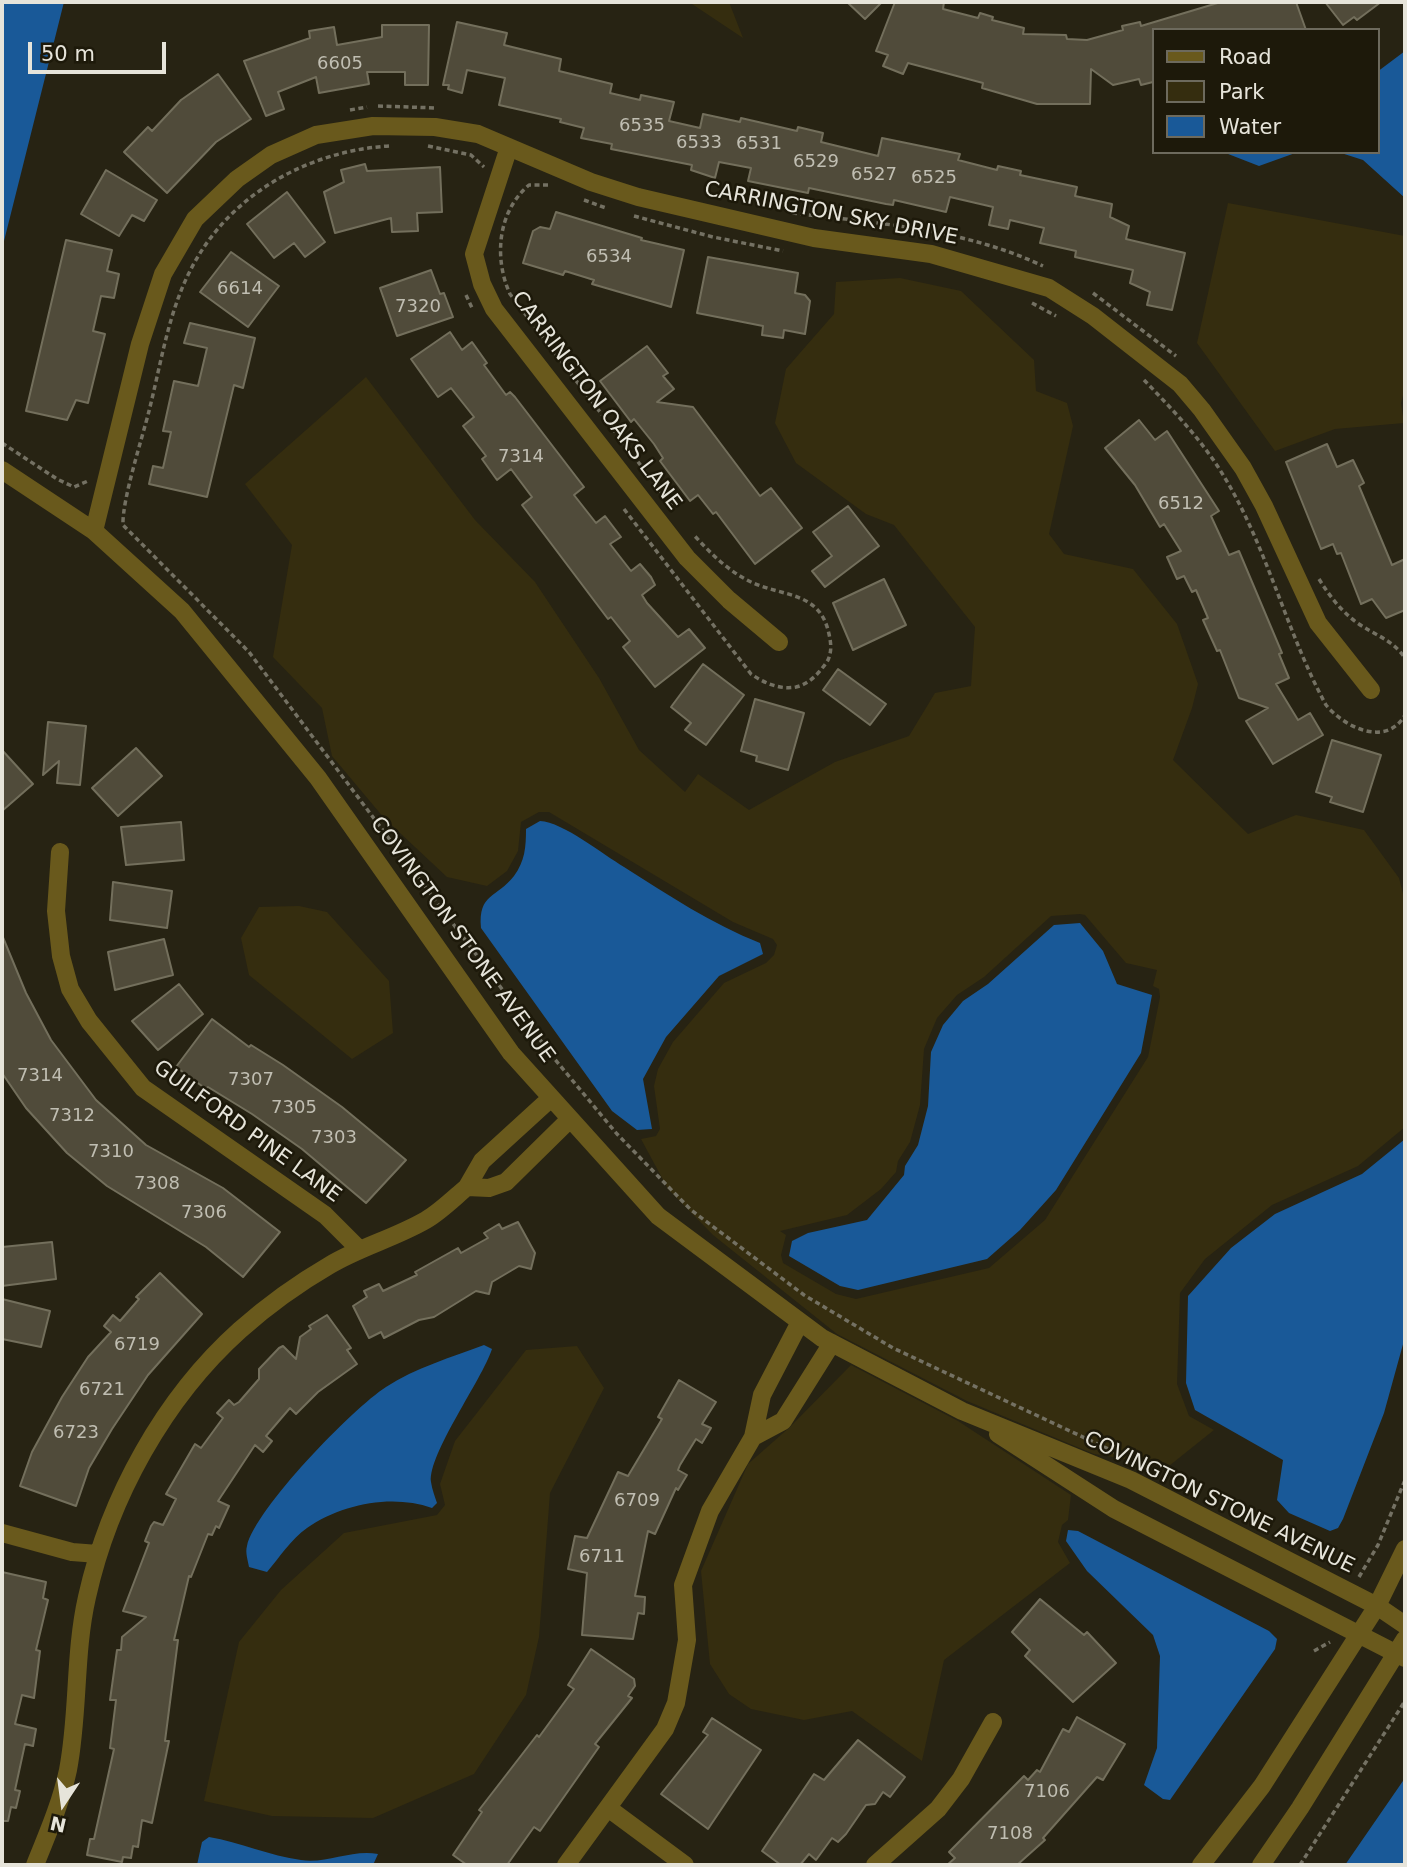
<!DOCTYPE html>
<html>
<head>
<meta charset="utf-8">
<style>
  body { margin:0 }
  #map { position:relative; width:1407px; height:1867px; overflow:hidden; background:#272313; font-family:"DejaVu Sans",sans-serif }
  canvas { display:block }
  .frame { position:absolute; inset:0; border:4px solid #e6e4da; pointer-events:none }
  .legend { position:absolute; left:1152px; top:28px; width:228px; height:126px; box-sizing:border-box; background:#1d190a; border:2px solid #6d6a5d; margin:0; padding:9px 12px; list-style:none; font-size:21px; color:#e6e4da }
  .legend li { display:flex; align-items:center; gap:14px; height:35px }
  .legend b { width:35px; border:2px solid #6d6a5d }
  .north { position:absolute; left:28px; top:1769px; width:70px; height:70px; -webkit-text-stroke:5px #1d190a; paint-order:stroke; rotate:193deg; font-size:19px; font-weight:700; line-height:28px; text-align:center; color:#e6e4da }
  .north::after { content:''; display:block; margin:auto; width:24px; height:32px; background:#e6e4da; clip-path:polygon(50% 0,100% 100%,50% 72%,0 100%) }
  .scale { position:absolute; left:28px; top:42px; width:138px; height:32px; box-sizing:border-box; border:4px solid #e6e4da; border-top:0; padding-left:9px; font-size:21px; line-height:24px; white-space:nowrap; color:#e6e4da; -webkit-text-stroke:5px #1d190a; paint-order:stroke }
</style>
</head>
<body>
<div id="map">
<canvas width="1407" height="1867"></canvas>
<div class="frame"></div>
<ul class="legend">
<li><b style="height:9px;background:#69591c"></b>Road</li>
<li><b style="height:19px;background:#352d0f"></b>Park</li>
<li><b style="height:19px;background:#195998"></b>Water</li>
</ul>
<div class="north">N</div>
<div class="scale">50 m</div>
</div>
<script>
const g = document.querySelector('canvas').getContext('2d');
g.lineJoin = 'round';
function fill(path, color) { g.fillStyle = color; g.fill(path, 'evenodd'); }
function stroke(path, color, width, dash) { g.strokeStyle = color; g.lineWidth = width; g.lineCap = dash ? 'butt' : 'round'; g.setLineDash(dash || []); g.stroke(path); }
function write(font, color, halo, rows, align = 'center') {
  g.font = font + ' "DejaVu Sans",sans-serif'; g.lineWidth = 5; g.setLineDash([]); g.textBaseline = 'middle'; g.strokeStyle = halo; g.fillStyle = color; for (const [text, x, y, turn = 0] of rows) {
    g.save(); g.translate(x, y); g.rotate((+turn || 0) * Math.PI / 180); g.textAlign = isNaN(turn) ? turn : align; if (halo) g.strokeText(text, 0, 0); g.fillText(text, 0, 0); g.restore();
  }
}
fill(new Path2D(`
  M689,2H729L743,38Z
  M1228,203L1405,236V388L1401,403L1404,423L1335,429L1275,451L1197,343Z
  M900,278L961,291L1034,360L1036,391L1067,403L1073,426L1049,534L1064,554L1133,569L1177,624L1198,684L1192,708L1173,760L1248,834L1296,815L1364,830L1399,878L1405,901V1127L1358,1166L1272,1205L1205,1259L1180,1293L1177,1384L1189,1416L1214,1430L1169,1466L1094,1454L967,1401L837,1334L713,1235L668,1189L641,1139L656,1136L660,1129L654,1086L658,1069L673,1042L724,983L766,963L774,955L777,945L773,939L733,922L549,812H539L521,822L518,851L507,871L487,886L447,877L384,818L332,756L322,708L273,657L292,545L245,484L366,377L475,520L535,582L599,678L639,750L685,792L698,774L749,810L835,762L909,736L935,693L971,686L975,627L894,525L866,514L796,463L775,423L786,369L834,314L836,282ZM1080,914L1085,915L1126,963L1157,970L1153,986L1159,989L1160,997L1148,1057L1045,1220L989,1268L856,1299L836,1294L783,1263L781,1255L786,1235L780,1231L847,1215L881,1189L896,1172L898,1161L910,1142L920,1105L924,1049L937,1018L957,995L984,977L1051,916Z
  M299,906L327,912L389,981L393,1033L352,1059L249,975L241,938L259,907Z
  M577,1346L604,1388L550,1493L539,1637L526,1695L474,1774L373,1818L272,1816L204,1801L239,1642L281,1590L344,1533L437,1515L445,1505L440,1484L455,1441L526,1350Z
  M851,1365L958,1421L1071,1495L1068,1520L1062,1525L1058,1542L1070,1563L944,1660L922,1761L852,1711L804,1720L751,1709L729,1694L710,1664L701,1571L748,1464L790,1427Z`), '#352d0f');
fill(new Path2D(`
  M2,2H64L2,249Z
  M1405,51V198L1363,160L1338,152H1377V72Z
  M1223,152H1298L1259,166Z
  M540,821C563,822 604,855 624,867C668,895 712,924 760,943L763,954L719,976L666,1037L643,1079L652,1129L637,1130L612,1111L481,928C478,893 497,898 514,876C525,861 526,847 526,829Z
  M1080,923L1103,951L1117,984L1152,995L1141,1053L1056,1190L1020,1230L987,1259L858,1290L840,1286L789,1256L792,1241L808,1233L867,1220L904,1175L905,1166L918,1145L928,1106L931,1052L943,1025L963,1001L988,984L1054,925Z
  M1405,1139V1337L1384,1413L1343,1519L1338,1528L1330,1531L1289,1513L1277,1500L1283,1460L1195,1410L1186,1383L1188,1296L1231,1248L1275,1214L1362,1174Z
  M484,1345L492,1349C482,1380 428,1454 431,1482C432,1489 435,1497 437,1503L432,1508C392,1494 342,1504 307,1528C292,1538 279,1558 267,1572L249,1567C248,1561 245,1552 247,1546C255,1509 353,1408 386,1387C415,1368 452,1357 484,1345Z
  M1068,1530L1078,1531L1269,1631L1277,1639L1275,1649L1170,1800L1163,1799L1144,1785L1157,1748L1160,1656L1153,1635L1087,1571L1066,1541Z
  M1405,1778V1865H1345Z
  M209,1837C240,1842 270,1856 301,1860C327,1864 352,1849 378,1854L373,1865H197L202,1842Z`), '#195998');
const building = new Path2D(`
  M847,2H882L865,19Z
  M895,2H944L943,9L978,18L980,13L993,17L992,20L1024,28L1023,34L1066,35L1067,39L1087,40L1123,30L1122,26L1140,22L1141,26L1221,2H1296L1306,30H1153V82L1141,85L1139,79L1113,85L1091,69L1090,104H1037L982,88L983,83L908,63L903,74L883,66L888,55L876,51Z
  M1325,2H1381L1357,20L1354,17L1343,25Z
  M457,22L507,33L504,45L561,59L559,71L612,84L610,93L640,100L641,95L674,102L669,121L700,128L703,114L740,122L741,118L797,131L798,127L823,133L821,142L878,156L882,138L960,154L958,160L997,170L998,166L1021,171L1020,175L1077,187L1075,196L1112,204L1110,217L1129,226L1126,239L1185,253L1172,310L1147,305L1150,292L1130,283L1133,270L1075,257L1076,251L1040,243L1044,228L1010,220L1008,229L989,225L993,207L950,197L946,212L894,200L893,205L886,204L809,188L808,193L748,181L751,168L719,162L715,178L691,170L692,165L611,149L612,144L581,138L584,128L560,122L561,119L499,105L505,78L467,70L462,93L448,89L449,85H443Z
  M382,25H429L428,85H405V72H367L369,84L319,93L316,77L278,92L284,109L266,116L244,61L310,38L309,31L334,27L337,45L382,37Z
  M218,74L251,119L216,142L167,193L124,152L148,127L152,131L181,100Z
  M365,164L367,171L440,167L442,212L417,213L418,231L392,232L391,218L335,233L324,192L344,182L341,170Z
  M106,170L157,200L144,221L132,215L119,236L81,214Z
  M287,192L325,242L305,257L294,243L274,258L247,224Z
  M556,212L642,238L641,240L684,250L671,307L592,284L594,280L565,271L563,275L523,263L533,231L540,227L550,229Z
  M66,240L112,250L107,271L119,274L114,298L101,296L93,331L105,334L88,403L76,400L67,420L26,411Z
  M231,252L279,286L248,327L200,292Z
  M708,257L798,273L795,293L805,295L810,301L805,334L784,330L783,338L762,335L763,326L697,313Z
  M431,270L440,294L444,293L453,317L397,336L380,288Z
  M190,323L255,338L243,388L234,385L207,497L149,484L153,466L163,468L171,432L163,431L174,381L198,386L207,348L184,343Z
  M450,332L462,350L472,342L487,363L484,365L506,395L510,392L515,397L584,487L574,495L596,523L605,516L621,537L610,544L631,571L640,564L651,577L655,585L642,595L647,603L678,637L689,629L705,648L655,687L623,647L630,641L611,617L608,619L522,505L532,497L511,469L497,480L482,459L486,456L463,426L474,417L451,388L438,397L411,359Z
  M647,346L668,373L663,376L674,389L657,402L693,407L760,496L771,488L802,528L755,564L716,512L713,514L698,495L690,501L660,461L663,458L654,444L634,419L631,422L600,381Z
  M1139,420L1155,440L1167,431L1219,511L1211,516L1229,555L1239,551L1282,653L1279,654L1289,678L1276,684L1298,720L1310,713L1323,735L1273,764L1246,721L1268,708L1239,698L1220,650L1217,651L1203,620L1208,618L1196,590L1192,592L1184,576L1177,579L1167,557L1181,551L1164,524L1160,527L1135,485L1105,448Z
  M1327,444L1337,467L1353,460L1364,483L1359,486L1392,565L1405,559V610L1386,618L1372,599L1361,604L1341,553L1337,554L1333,544L1321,549L1286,462Z
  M848,506L879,546L825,587L812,571L832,556L813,532Z
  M884,579L906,625L853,650L833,603Z
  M703,664L744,695L706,745L685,730L691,723L671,707Z
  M838,669L886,704L870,725L823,690Z
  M755,699L804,713L788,770L756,761L757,756L741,751Z
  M48,722L86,726L80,785L57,783L59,761L43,775Z
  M1332,740L1381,755L1363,812L1330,802L1332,797L1316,792Z
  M136,748L162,776L118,816L92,788Z
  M2,750L33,784L2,811Z
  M181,822L184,860L126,865L121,827Z
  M113,882L172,891L167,928L110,920Z
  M2,935L26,993L51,1040L96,1100L146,1145L223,1188L280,1232L243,1277L206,1247L107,1186L67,1153L26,1108L2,1073Z
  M164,939L173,975L115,990L108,952Z
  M179,984L203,1014L158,1050L132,1021Z
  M212,1019L249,1047L251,1045L283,1065L342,1107L406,1160L366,1203L302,1149L252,1114L208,1087L206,1089L176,1067Z
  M518,1222L535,1253L531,1269L519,1266L492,1282L489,1294L476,1291L434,1317L419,1320L384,1338L381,1332L369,1338L353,1306L367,1297L364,1291L379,1284L383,1291L417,1275L415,1272L458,1248L461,1253L488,1238L484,1233L499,1224L502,1229Z
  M52,1242L56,1279L2,1286V1247Z
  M160,1273L202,1314L148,1375L112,1429L89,1468L76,1506L20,1486L32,1452L62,1397L88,1357L111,1332L104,1326L113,1315L120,1321L139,1299L136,1297Z
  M2,1299L50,1311L41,1347L2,1339Z
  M327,1315L351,1348L347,1350L357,1364L318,1392L296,1414L290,1408L266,1436L272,1441L263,1452L255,1445L218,1501L229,1506L219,1528L216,1526L212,1535L208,1534L191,1577L189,1576L174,1640H178L165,1741H169L152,1823L142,1820L138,1847L133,1846L131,1858L123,1857L122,1862L87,1855L90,1839H94L114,1749L110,1748L116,1700H110L117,1650H121L122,1637L146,1617L123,1611L149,1543L145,1541L151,1526L154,1522L163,1525L176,1499L166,1494L195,1444L201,1448L223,1418L217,1413L229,1400L234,1405L239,1402L259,1379V1369L279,1348L283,1346L296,1359L300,1337L311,1329L309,1326Z
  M679,1380L716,1402L702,1424L711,1428L702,1443L696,1439L680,1465L678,1470L687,1475L678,1490L676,1488L655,1534L648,1531L635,1596L645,1597L644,1614L638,1613L633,1639L582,1635L587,1573L568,1569L575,1536L587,1538L618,1472L628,1476L662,1419L658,1417Z
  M2,1572L46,1582L43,1598L48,1600L36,1650L40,1651L34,1698L22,1695L15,1724L36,1729L33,1746L25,1744L15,1790L20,1791L16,1808L11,1807L8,1821H2Z
  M1040,1599L1084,1635L1087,1632L1116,1663L1073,1702L1025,1656L1030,1650L1012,1632Z
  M591,1649L634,1679L635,1686L628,1696L632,1698L595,1744L599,1747L540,1831L534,1827L507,1865H467L453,1855L482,1812L479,1810L537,1735L539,1737L574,1689L568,1685Z
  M1077,1717L1125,1744L1103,1780L1097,1777L1043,1838L1045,1840L1017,1865H947L955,1858L949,1852L1024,1776L1028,1780L1037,1770L1040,1772L1063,1729L1069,1732Z
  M712,1718L761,1750L708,1829L661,1794L708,1735L703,1732Z
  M858,1740L905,1777L890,1797L883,1792L875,1804L866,1805L846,1834L838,1842L832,1838L816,1860L809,1854L800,1865H781L762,1851L814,1774L824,1780Z`);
fill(building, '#504b3a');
stroke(building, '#736f5c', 2);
stroke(new Path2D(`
  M378,106L437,108
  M350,110L367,107
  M389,146C307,151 229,195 191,269C168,313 161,364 149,411C142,439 122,500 123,525L249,652L553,1057L617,1134L691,1210L804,1295L893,1348L1119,1454
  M428,146L471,155L484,167
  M548,185H529C497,212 494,259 510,294L674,509
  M584,200L606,208
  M792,213C877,223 965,229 1043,266
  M634,216L713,237L783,251
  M1093,293L1176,356
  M466,295L473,310
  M1032,303L1056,316
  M1144,380C1171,408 1199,437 1220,470C1266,542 1286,632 1326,705C1344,727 1386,748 1405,715
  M2,443L57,479L74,487L88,481
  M624,509L751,674C764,683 780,690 796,687C810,684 821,671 828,660C832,651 831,643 829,634C820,591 783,597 751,582C728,571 710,553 693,534
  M1319,579C1329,595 1340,610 1356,622C1374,635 1392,639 1405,658
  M1359,1577L1378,1545L1405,1480
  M1314,1651L1330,1642
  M1300,1865L1405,1701`), '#747163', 3.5, [5, 3.5]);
stroke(new Path2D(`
  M509,147L474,254L482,284L494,309L687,558L729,600L779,642
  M2,470L94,531L182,611L318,778L511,1053L658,1216L822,1338L962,1411L1131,1480L1377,1606L1405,1625
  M94,531L140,344L163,274L195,219L237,179L271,155L316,135L373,126L435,127L478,134L591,182L638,197L814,238L931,254L1049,288L1093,316L1180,384L1202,410L1243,468L1264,506L1318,623L1371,690
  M60,852L56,911L61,956L70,989L89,1021L143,1088L325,1215L360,1250
  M551,1098L482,1161L467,1187L489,1188L506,1182L570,1119
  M800,1322L762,1395L753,1437L783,1421L832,1343
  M998,1434L1114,1509L1405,1658
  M2,1533L72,1552L98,1554
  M608,1808L685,1865
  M35,1865C47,1835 61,1803 68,1770C79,1713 74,1654 87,1597C109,1498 164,1398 240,1330C267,1306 299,1283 330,1265C360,1247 395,1238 426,1220C440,1212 454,1198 467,1187
  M566,1865L665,1729L676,1703L687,1640L683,1585L710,1511L753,1437
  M875,1865L938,1809L961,1779L993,1722
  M1201,1865L1262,1786L1377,1606L1405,1549
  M1261,1865L1300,1808L1405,1639`), '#69591c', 18);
write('18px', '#c0beb2', null, [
  ["6605",340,64],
  ["6535",642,126],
  ["6533",699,143],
  ["6531",759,144],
  ["6529",816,162],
  ["6527",874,175],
  ["6525",934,178],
  ["6534",609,257],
  ["6614",240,289],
  ["7320",418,307],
  ["7314",521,457],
  ["6512",1181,504],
  ["7314",40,1076],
  ["7307",251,1080],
  ["7305",294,1108],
  ["7312",72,1116],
  ["7303",334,1138],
  ["7310",111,1152],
  ["7308",157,1184],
  ["7306",204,1213],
  ["6719",137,1345],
  ["6721",102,1390],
  ["6723",76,1433],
  ["6709",637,1501],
  ["6711",602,1557],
  ["7106",1047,1792],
  ["7108",1010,1834]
]);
write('21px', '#e6e4da', '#1d190a', [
  ["CARRINGTON SKY DRIVE",831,214,11],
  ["CARRINGTON OAKS LANE",596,401,53],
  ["COVINGTON STONE AVENUE",462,940,54],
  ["GUILFORD PINE LANE",247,1132,36],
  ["COVINGTON STONE AVENUE",1219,1503,26]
]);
</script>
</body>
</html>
